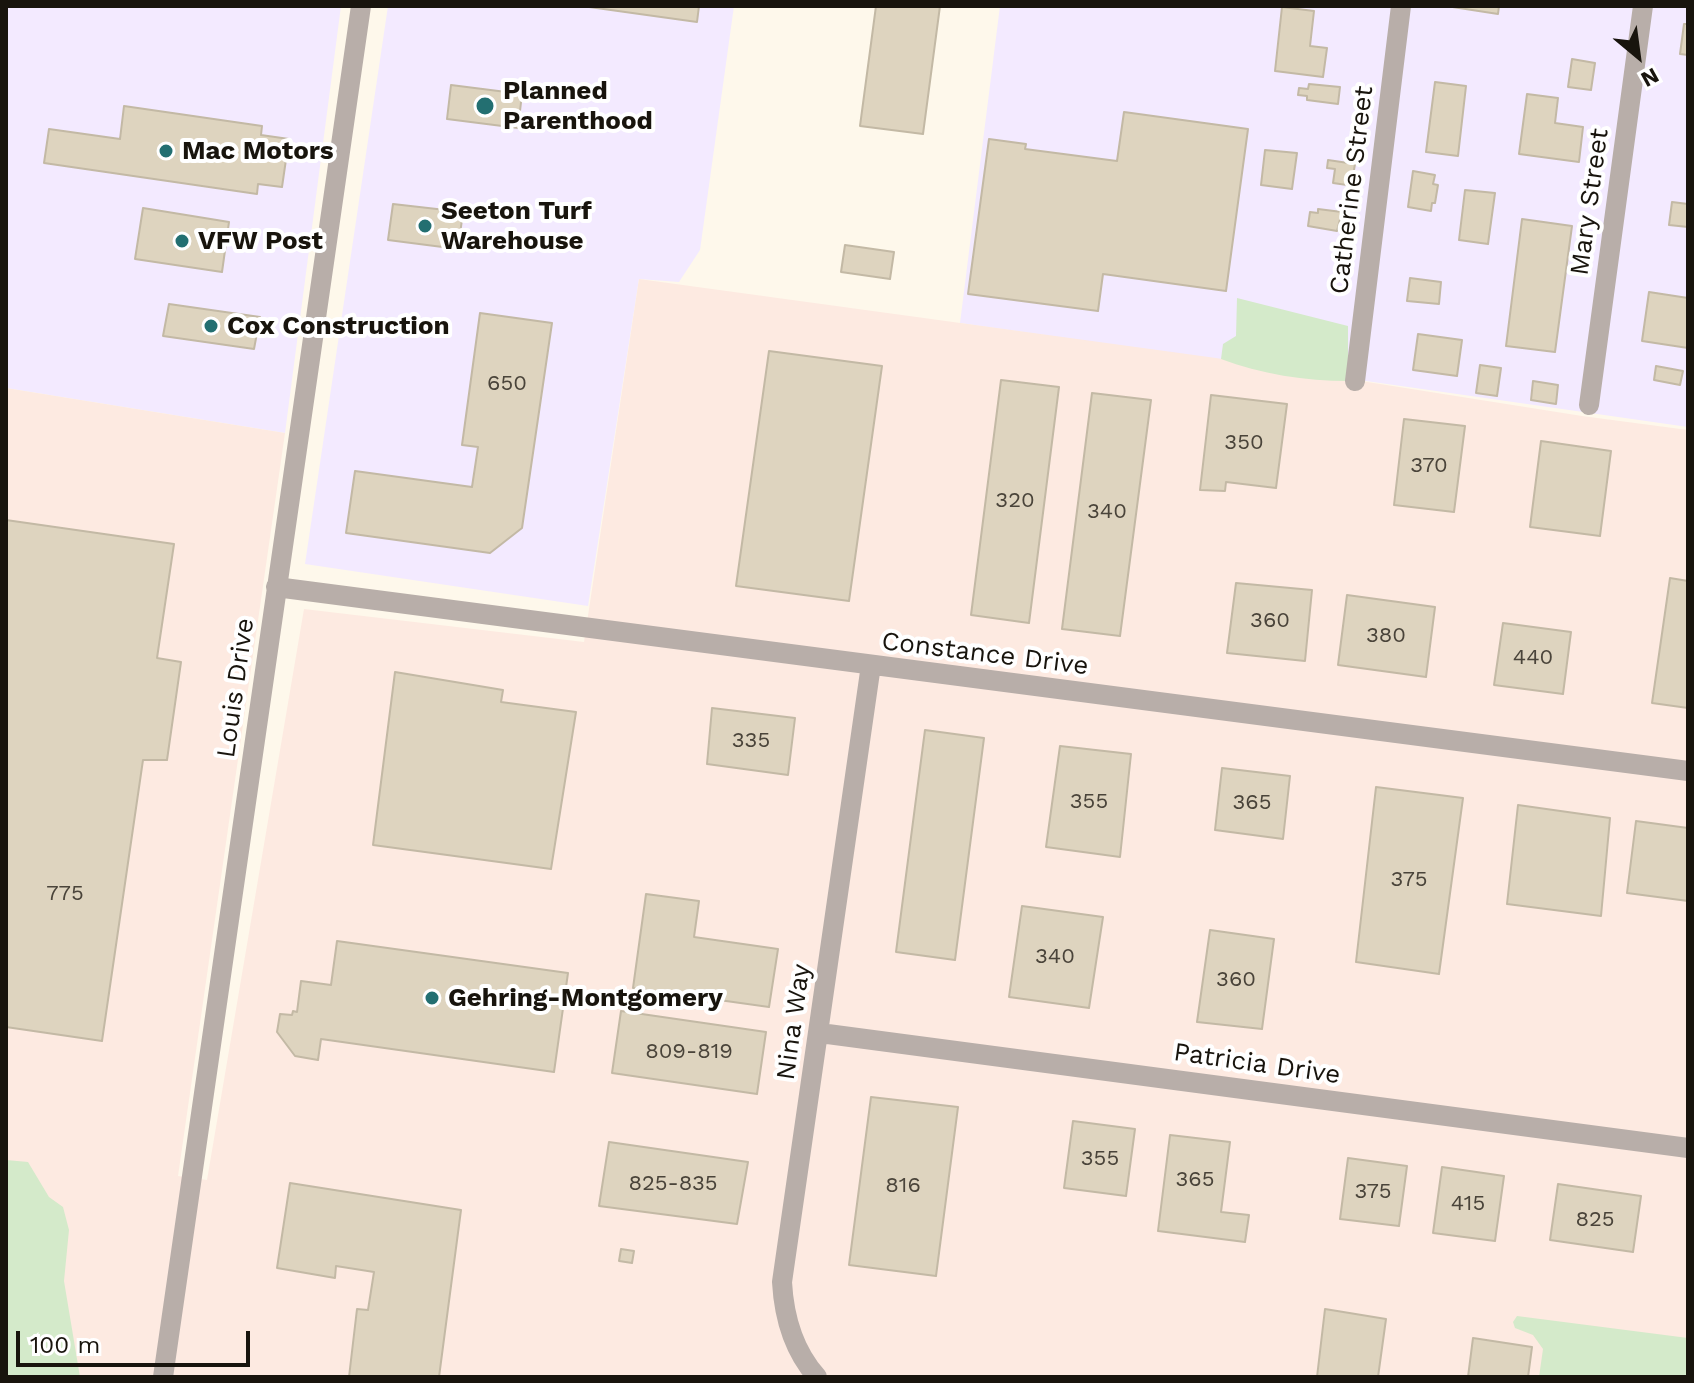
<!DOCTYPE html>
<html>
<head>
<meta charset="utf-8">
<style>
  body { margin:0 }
  #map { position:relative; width:1694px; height:1383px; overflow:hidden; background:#fef8eb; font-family:"Work Sans",sans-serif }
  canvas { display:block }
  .frame { position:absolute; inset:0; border:8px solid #18140d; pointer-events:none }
  .north { position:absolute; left:1598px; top:16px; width:80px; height:80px; -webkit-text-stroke:6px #fff; paint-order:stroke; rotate:151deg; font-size:22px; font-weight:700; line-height:32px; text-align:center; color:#18140d }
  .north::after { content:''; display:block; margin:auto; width:28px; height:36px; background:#18140d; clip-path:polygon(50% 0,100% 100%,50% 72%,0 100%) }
  .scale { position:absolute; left:16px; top:1331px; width:234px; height:36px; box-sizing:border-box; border:4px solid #18140d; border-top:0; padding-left:10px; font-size:24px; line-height:28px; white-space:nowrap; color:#18140d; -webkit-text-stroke:6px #fff; paint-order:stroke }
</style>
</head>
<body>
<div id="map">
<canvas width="1694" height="1383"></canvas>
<div class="frame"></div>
<div class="north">N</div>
<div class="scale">100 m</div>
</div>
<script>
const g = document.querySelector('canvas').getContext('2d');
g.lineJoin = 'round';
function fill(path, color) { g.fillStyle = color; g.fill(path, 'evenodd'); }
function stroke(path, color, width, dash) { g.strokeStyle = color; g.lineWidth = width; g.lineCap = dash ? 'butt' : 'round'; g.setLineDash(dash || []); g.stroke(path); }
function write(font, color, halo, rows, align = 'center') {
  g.font = font + ' "Work Sans",sans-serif'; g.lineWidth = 8; g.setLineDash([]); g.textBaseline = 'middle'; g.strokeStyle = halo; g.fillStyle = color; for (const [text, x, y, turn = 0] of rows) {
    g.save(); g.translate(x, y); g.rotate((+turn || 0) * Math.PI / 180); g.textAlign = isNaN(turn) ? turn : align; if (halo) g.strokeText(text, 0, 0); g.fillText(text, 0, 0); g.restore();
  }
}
fill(new Path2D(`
  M6,6H341L285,433L6,388Z
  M388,6H734L700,250L679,282L639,279L588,606L305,564Z
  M1000,6H1688V427L960,323Z`), '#f3eaff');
fill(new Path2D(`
  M639,279L1216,358L1582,416L1688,430V1377H6V388L285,433L178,1176L207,1180L304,609L584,642Z`), '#fdeae1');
fill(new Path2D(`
  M1237,298L1348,326V381C1306,381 1260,374 1221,359L1223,344L1236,336Z
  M6,1160L28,1162L49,1197L63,1207L69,1230L64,1281L80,1377H6Z
  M1517,1316L1688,1338V1377H1539L1543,1349L1533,1335L1515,1328L1513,1322Z`), '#d4eaca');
const building = new Path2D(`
  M582,6H699L697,22Z
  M876,6H940L923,134L860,126Z
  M1446,6H1499L1498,14Z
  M1282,7L1314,11L1310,46L1327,48L1323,77L1275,71Z
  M1684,24H1688V55L1680,54Z
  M1572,59L1595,63L1591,90L1568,87Z
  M1435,82L1466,86L1458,156L1426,152Z
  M1309,84L1340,87L1338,104L1307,100V96L1298,95L1299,88L1308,89Z
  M451,85L522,94L518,128L447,119Z
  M1527,94L1558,98L1555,123L1583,127L1579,162L1519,154Z
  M124,106L262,126L261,135L289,139L282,187L258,184L257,194L44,163L49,129L120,139Z
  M1124,112L1248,129L1226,291L1103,274L1098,311L968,294L989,139L1026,144L1025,149L1117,161Z
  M1265,150L1297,153L1292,189L1261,185Z
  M1328,160L1355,164L1353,176L1349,175L1347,185L1333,183L1335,169L1327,168Z
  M1413,171L1435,175L1433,184L1438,185L1435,203H1432L1431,211L1408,207Z
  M1465,190L1495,193L1488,244L1459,240Z
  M1672,202L1688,204V227L1669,225Z
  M393,204L463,212L458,249L388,240Z
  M143,208L229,222L222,272L135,259Z
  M1318,209L1342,212L1337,231L1308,226L1310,212L1318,213Z
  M1522,219L1572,226L1555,352L1506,346Z
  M845,245L894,252L890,279L841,272Z
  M1410,278L1441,282L1439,304L1407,301Z
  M1649,292L1688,298V348L1642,341Z
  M169,304L260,317L254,349L163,336Z
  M480,313L552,323L522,528L490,553L346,533L355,471L472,487L478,447L462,445Z
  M1418,334L1462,340L1457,376L1413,370Z
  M769,351L882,366L849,601L736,586Z
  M1480,365L1501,368L1497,396L1476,393Z
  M1656,366L1683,371L1680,385L1654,380Z
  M1001,380L1059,387L1029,623L971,615Z
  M1533,381L1558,385L1556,404L1531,400Z
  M1092,393L1151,400L1120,636L1062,629Z
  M1211,395L1287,404L1276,488L1226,482L1225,491L1200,490Z
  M1404,419L1465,426L1454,512L1394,505Z
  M1541,441L1611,451L1600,536L1530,527Z
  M6,520L174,544L157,658L181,662L167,760H143L102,1041L6,1027Z
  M1670,578L1688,581V708L1652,703Z
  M1236,583L1312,590L1305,661L1227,653Z
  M1347,595L1435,607L1426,677L1338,665Z
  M1503,623L1571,632L1563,694L1494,685Z
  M395,672L503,690L501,702L576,712L551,869L373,845Z
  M712,708L795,718L788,775L707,764Z
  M925,730L984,738L955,960L896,952Z
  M1060,746L1131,754L1120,857L1046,847Z
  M1222,768L1290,776L1283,839L1215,830Z
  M1376,787L1463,798L1439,974L1356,962Z
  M1518,805L1610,818L1601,916L1507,904Z
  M1636,821L1688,828V901L1627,893Z
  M646,894L699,901L694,937L778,949L769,1007L633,988Z
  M1022,906L1103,917L1089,1008L1009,997Z
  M1210,930L1274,939L1262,1029L1197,1022Z
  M337,941L568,973L554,1072L321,1039L318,1060L295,1056L277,1032L280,1014L292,1015L293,1011L297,1012L301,981L331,985Z
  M621,1011L766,1032L757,1094L612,1073Z
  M871,1097L958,1107L936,1276L849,1265Z
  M1073,1121L1135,1129L1126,1196L1064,1188Z
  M1170,1135L1230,1142L1221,1212L1249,1215L1245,1242L1158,1231Z
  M609,1142L748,1162L737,1224L599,1206Z
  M1348,1158L1407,1166L1399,1226L1340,1219Z
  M1442,1167L1504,1176L1495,1241L1433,1233Z
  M290,1183L461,1210L439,1377H349L357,1309L368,1310L374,1272L336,1266L335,1278L277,1268Z
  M1558,1184L1641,1196L1633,1252L1550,1240Z
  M621,1249L634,1251L632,1263L619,1261Z
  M1325,1309L1386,1319L1378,1377H1317Z
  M1473,1338L1532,1347L1528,1377H1468Z`);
fill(building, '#ded4bf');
stroke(building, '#c3b9a5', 2);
stroke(new Path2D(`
  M1355,381L1401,6
  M1589,405L1643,6
  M276,587L1688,771
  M820,1033L1688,1148
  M163,1377L361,6
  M817,1377C793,1350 784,1318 782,1282L871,665`), '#b8aea9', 20);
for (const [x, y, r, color] of [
  [485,106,10,"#236f71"],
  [166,151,8,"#236f71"],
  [425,226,8,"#236f71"],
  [182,241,8,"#236f71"],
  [211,326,8,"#236f71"],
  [432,998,8,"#236f71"]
]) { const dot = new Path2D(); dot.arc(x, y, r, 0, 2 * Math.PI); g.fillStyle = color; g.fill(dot); stroke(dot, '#fff', 3); }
write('22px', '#4a443a', null, [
  ["650",507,384],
  ["350",1244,443],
  ["370",1429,466],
  ["320",1015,501],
  ["340",1107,512],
  ["360",1270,621],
  ["380",1386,636],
  ["440",1533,658],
  ["335",751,741],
  ["355",1089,802],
  ["365",1252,803],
  ["375",1409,880],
  ["775",65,894],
  ["340",1055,957],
  ["360",1236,980],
  ["809-819",689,1052],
  ["355",1100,1159],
  ["365",1195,1180],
  ["825-835",673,1184],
  ["816",903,1186],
  ["375",1373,1192],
  ["415",1468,1204],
  ["825",1595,1220]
]);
write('bold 26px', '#18140d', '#fff', [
  ["Planned",503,91],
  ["Parenthood",503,121],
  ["Mac Motors",182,151],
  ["Seeton Turf",441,211],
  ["Warehouse",441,241],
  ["VFW Post",198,241],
  ["Cox Construction",227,326],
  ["Gehring-Montgomery",448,998]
], 'left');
write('26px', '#18140d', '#fff', [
  ["Catherine Street",1352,190,-83],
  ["Mary Street",1590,202,-82],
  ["Constance Drive",985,654,7],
  ["Louis Drive",236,688,-82],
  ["Nina Way",794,1022,-82],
  ["Patricia Drive",1257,1064,8]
]);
</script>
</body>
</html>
